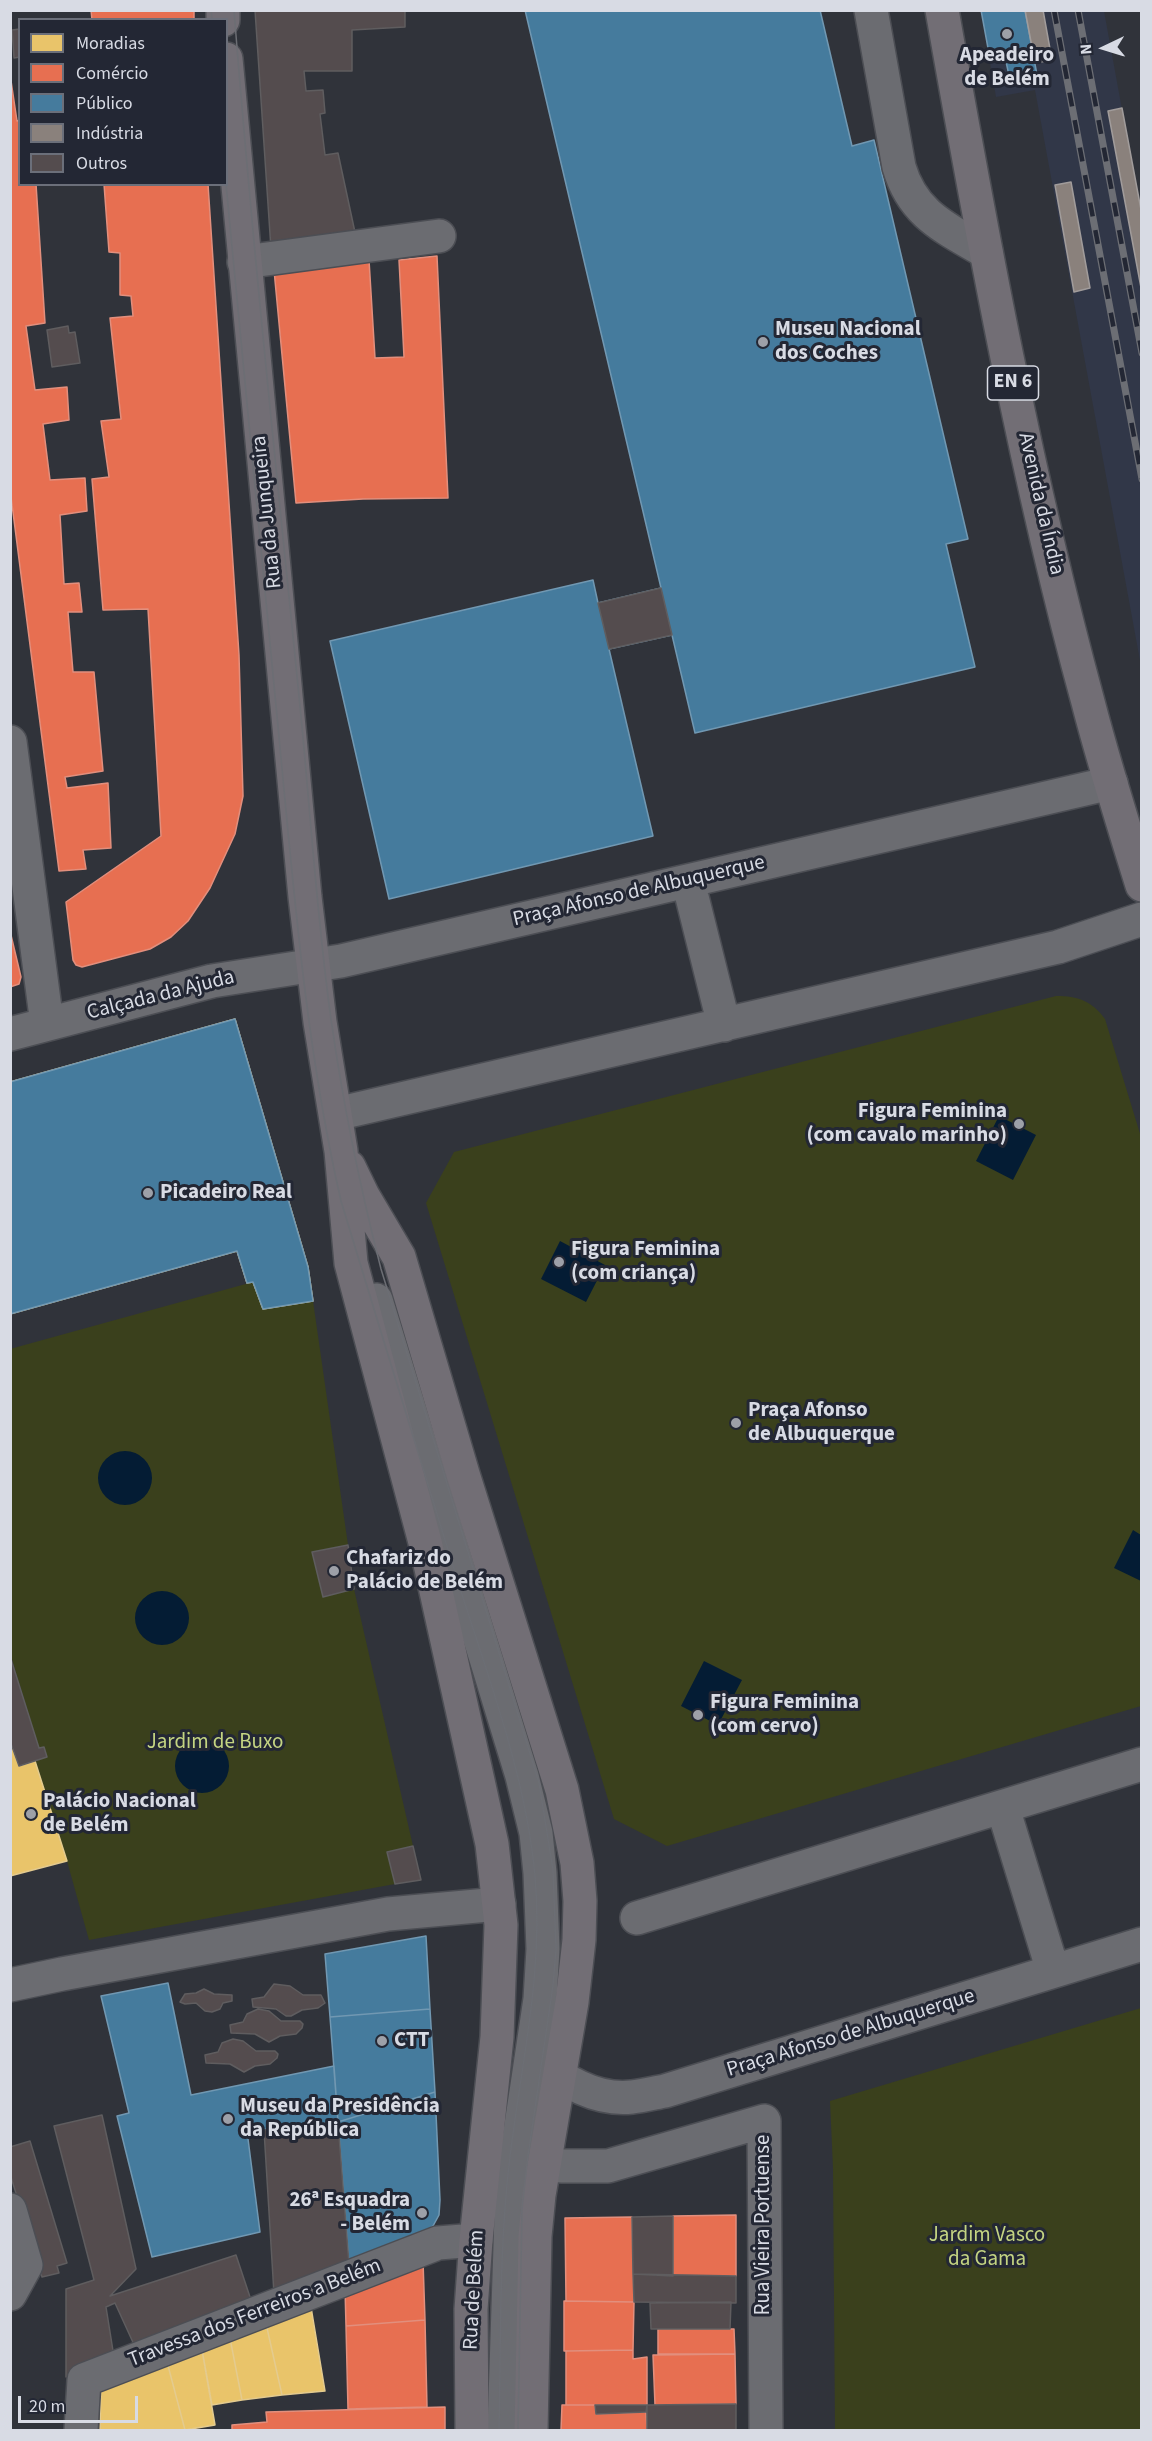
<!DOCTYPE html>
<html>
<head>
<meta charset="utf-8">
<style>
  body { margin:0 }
  #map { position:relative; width:1152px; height:2441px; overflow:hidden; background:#30333a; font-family:"Source Sans 3",sans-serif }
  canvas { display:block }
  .frame { position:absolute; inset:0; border:12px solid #d8dbe4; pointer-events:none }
  .legend { position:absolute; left:18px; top:18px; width:210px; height:168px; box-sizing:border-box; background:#232734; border:2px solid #6b6f7a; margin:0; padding:8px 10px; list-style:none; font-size:18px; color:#d8dbe4 }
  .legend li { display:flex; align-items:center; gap:12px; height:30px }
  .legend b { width:30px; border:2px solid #6b6f7a }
  .north { position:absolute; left:1074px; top:18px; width:60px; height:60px; -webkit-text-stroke:4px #232734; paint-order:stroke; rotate:266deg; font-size:16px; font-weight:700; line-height:24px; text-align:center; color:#d8dbe4 }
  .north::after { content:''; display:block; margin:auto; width:21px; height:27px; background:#d8dbe4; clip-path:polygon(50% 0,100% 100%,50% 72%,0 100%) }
  .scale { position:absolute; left:18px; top:2396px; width:120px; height:27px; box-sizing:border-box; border:3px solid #d8dbe4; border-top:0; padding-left:8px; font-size:18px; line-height:21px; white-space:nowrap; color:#d8dbe4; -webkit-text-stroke:4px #232734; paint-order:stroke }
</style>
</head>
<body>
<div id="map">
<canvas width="1152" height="2441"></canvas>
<div class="frame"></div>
<ul class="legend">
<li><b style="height:16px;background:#e9c46a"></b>Moradias</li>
<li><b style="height:16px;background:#e76f51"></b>Comércio</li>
<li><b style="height:16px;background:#457b9d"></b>Público</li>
<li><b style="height:16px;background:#8a817c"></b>Indústria</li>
<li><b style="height:16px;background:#544c4e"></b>Outros</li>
</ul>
<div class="north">N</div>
<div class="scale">20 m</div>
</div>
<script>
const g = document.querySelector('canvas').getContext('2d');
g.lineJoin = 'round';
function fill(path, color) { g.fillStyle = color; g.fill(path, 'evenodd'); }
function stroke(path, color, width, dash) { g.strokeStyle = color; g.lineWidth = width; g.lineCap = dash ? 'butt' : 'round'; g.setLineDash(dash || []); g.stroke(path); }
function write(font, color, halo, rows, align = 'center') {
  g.font = font + ' "Source Sans 3",sans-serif'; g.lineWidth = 6; g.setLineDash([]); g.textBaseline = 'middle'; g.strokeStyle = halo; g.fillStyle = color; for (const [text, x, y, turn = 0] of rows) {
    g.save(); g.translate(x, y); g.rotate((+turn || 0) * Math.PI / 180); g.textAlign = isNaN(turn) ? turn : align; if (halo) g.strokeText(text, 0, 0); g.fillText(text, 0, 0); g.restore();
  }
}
fill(new Path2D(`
  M981,11H1104L1141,213V666L1035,90L996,97Z`), '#313748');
fill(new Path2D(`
  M1056,996C1078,996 1092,1001 1105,1019L1141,1137V1706L667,1846L614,1819L426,1203L454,1152Z
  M253,1282L313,1301L348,1545L312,1552L323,1597L354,1589L413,1846L387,1852L395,1884L89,1940L67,1861L35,1761L44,1747L39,1748L11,1656L10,1349Z
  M1141,2008V2430H835L833,2168L830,2101Z`), '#3a401c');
fill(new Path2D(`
  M999,1116L1036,1135L1013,1180L976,1161Z
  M560,1241L605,1265L586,1302L541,1279Z
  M98 1478a27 27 0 1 1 54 0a27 27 0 1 1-54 0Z
  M1133,1530L1141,1535V1581L1114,1568Z
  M135 1618a27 27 0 1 1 54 0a27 27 0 1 1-54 0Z
  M704,1661L742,1680L718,1725L681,1706Z
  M175 1766a27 27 0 1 1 54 0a27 27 0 1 1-54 0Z`), '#041c34');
const homes = new Path2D(`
  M235,1019L308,1267L313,1301L263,1309L253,1282L247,1283L237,1251L10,1314V1082Z
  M10,1741L19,1766L35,1761L67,1861L10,1876Z
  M310,2301L325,2391L282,2395L265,2319Z
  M265,2319L282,2395L242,2400L229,2333Z
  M229,2333L242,2400L212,2405L201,2344Z
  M201,2344L215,2425L185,2430L166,2358Z
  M166,2358L185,2430H100L101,2384Z`);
fill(homes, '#e9c46a');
stroke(homes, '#e4cb8f', 1.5);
const shops = new Path2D(`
  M91,10H194V20H92Z
  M10,74L17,121L20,120V184H36L45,323L26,326L35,390L67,387L69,420L43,424L50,480L85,478L87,511L60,515L64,584L79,583L82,612H68L73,672H94L103,771L65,777L67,788L108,783L111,848L83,850L86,869L59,871L10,489Z
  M104,184H208L239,655L243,796L235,834L210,888L188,921L171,937L150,949L82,967L76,965L73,960L66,902L161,836L148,609L103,610L92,479L109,477L101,421L121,419L110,318L133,316L131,296L120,295V253L109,252Z
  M437,256L448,498L363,499L296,503L274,270L369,260L375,358L404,357L399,260Z
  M10,931L21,977L19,984L10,987Z
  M736,2215V2276H673V2216Z
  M632,2217L634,2302L566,2301L565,2218Z
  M423,2261L425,2320L346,2326L345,2289Z
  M564,2301L634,2302L633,2350L564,2351Z
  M425,2320L427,2407L348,2409L346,2326Z
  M658,2329H734L735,2354H658Z
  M633,2350V2359L647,2357V2405H566V2351Z
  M735,2354L736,2404L655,2405L653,2355Z
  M562,2405H595L596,2414L646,2412L647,2430H561Z
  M445,2407V2430H232V2425L267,2422L266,2412Z`);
fill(shops, '#e76f51');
stroke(shops, '#e28f7d', 1.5);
const public = new Path2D(`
  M525,10H820L852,146L874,140L968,539L946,544L975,667L695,733L672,635L609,649L653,836L389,899L330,641L593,580L598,603L661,588Z
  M981,10H1025L1037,75L1010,80L1005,57L990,59Z
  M235,1019L308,1267L313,1301L263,1309L253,1282L247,1283L237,1251L10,1314V1082Z
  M426,1936L430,2009L330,2017L325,1954Z
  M168,1983L191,2095L334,2066L338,2122L247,2131L260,2232L152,2257L117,2116L129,2113L101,1996Z
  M430,2009L435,2092L338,2122L330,2017Z
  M435,2092L440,2200L439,2215L433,2226L423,2234L349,2264L338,2122Z`);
fill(public, '#457b9d');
stroke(public, '#7198b2', 1.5);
const industry = new Path2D(`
  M1025,10H1043L1052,60L1035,63Z
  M1122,108L1142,215V293L1108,111Z
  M1071,182L1090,288L1074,292L1055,185Z`);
fill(industry, '#8a817c');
stroke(industry, '#a19c9b', 1.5);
const building = new Path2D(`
  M255,10H405V27L352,30V71H304L306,91L323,90L325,113L320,114L325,155L338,153L356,237L271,249Z
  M20,29V57L14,58L12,30Z
  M68,326L69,333L75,332L80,363L52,367L47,330Z
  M661,588L672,635L609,649L598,603Z
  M348,1545L354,1589L323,1597L312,1552Z
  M10,1656L39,1748L44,1747L47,1757L19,1766L10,1741Z
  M413,1846L421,1880L395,1884L387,1852Z
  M274,1984L290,1986L303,1995H321L325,2003L318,2008L302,2010L291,2016H286L276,2009L253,2007L252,1999L264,1997Z
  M204,1989L214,1994L232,1995V2001L223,2003L220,2009L212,2012L205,2011L196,2003L185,2004L180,2002L185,1994L196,1993Z
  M258,2009L269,2011L281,2021H300L303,2024L302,2028L296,2034L280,2036L269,2042L255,2034L231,2033L230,2025L243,2022L247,2014Z
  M233,2039L243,2041L256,2051H275L278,2054L277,2058L270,2064L255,2066L244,2072L230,2064L206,2063L205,2055L218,2052L222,2043Z
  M102,2115L136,2269L110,2296L236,2255L252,2303L136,2349L115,2303L106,2307L114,2357L66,2377V2289L94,2280L54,2126Z
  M338,2122L349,2264L274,2294L264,2130Z
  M30,2141L67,2263L57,2266L59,2273L42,2277L10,2174V2147Z
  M673,2216V2276L633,2274L632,2217Z
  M633,2274L736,2276V2303L634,2302Z
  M731,2302L730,2329H651L650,2303Z
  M736,2404V2430H647V2405Z
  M595,2405H647L646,2412L596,2414Z`);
fill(building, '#544c4e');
stroke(building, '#5f5d5f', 1.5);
const minor = new Path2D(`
  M871,10L899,167C913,215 946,228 986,252
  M244,262L439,236
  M10,742L47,1024
  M688,881L724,1025
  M10,1034L212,981L341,961L1111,783
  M336,1114L1058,947L1142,919
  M376,1300L522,1776L536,1833L540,1873L543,1949L540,1999L512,2185L504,2430
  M1003,1808L1053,1971
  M637,1918L1142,1764
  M10,1985L62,1974L388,1914L499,1904
  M537,2059C563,2081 597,2101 632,2097C643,2096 654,2093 665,2091L1142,1944
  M561,2166H608L764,2121L766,2430
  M10,2210L26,2265L10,2294
  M81,2430L84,2380L438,2243L476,2240`);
const major = new Path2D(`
  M223,10V20
  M942,10C983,242 1026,475 1088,702C1104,764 1123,824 1142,885
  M226,59L305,897L320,1022L341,1151L351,1263L426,1546L492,1844L501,1925L497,2037L476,2240L471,2309L472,2430
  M349,1167L363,1196L399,1257L463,1474L562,1790L577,1863L580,1901L579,1940L572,2002L539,2195L535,2236L531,2430`);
stroke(minor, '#4c4e54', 36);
stroke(major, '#4c4e54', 36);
stroke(minor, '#6b6c71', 33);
stroke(major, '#726e75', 33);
stroke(new Path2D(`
  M211,10L212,20
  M234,10C252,239 276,467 299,696C310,804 316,912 331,1019C343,1104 360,1187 381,1269L539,1783L553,1870L556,1949L553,1985L527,2163L522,2209L518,2430
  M226,184C243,369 261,553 279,737C294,892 306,1049 341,1201C380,1328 418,1455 458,1582C488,1677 526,1776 535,1876C544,1974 520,2068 509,2165C499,2253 501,2342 499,2430`), '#6c6e74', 1.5);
const rail = new Path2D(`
  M1054,10L1142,479
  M1078,10L1142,353`);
stroke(rail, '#6c6e74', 7);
stroke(rail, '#232734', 4.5, [14]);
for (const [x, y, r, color] of [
  [1007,34,6,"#9da0a8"],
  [763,342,6,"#9da0a8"],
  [1019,1124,6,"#9da0a8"],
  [148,1193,6,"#9da0a8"],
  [559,1262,6,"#9da0a8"],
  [736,1423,6,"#9da0a8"],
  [334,1571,6,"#9da0a8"],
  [698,1715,6,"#9da0a8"],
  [31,1814,6,"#9da0a8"],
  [382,2041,6,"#9da0a8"],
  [228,2119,6,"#9da0a8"],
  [422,2213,6,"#9da0a8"]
]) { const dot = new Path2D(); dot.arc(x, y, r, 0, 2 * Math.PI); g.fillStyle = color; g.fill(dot); stroke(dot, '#232734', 2); }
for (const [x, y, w] of [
  [1013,383,51]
]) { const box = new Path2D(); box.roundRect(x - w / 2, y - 17, w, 34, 4.5); g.fillStyle = '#232734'; g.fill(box); stroke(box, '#d8dbe4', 1.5); }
write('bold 20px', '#d8dbe4', null, [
  ["EN 6",1013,383]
]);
write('bold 21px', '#d8dbe4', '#232734', [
  ["Apeadeiro",1007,56,"center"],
  ["de Belém",1007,80,"center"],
  ["Museu Nacional",775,330],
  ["dos Coches",775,354],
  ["Figura Feminina",1007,1112,"right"],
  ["(com cavalo marinho)",1007,1136,"right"],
  ["Picadeiro Real",160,1193],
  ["Figura Feminina",571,1250],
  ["(com criança)",571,1274],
  ["Praça Afonso",748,1411],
  ["de Albuquerque",748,1435],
  ["Chafariz do",346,1559],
  ["Palácio de Belém",346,1583],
  ["Figura Feminina",710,1703],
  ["(com cervo)",710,1727],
  ["Palácio Nacional",43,1802],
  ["de Belém",43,1826],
  ["CTT",394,2041],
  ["Museu da Presidência",240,2107],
  ["da República",240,2131],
  ["26ª Esquadra",410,2201,"right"],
  ["- Belém",410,2225,"right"]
], 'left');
write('21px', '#d8dbe4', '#232734', [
  ["Avenida da Índia",1040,504,77],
  ["Rua da Junqueira",268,512,-96],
  ["Praça Afonso de Albuquerque",639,892,-13],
  ["Calçada da Ajuda",161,996,-14],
  ["Praça Afonso de Albuquerque",851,2034,-17],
  ["Rua Vieira Portuense",764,2225,-90],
  ["Rua de Belém",475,2290,-87],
  ["Travessa dos Ferreiros a Belém",255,2314,-21]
]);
write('21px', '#c4d482', '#232734', [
  ["Jardim de Buxo",215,1743],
  ["Jardim Vasco",987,2236],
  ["da Gama",987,2260]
]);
</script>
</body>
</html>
